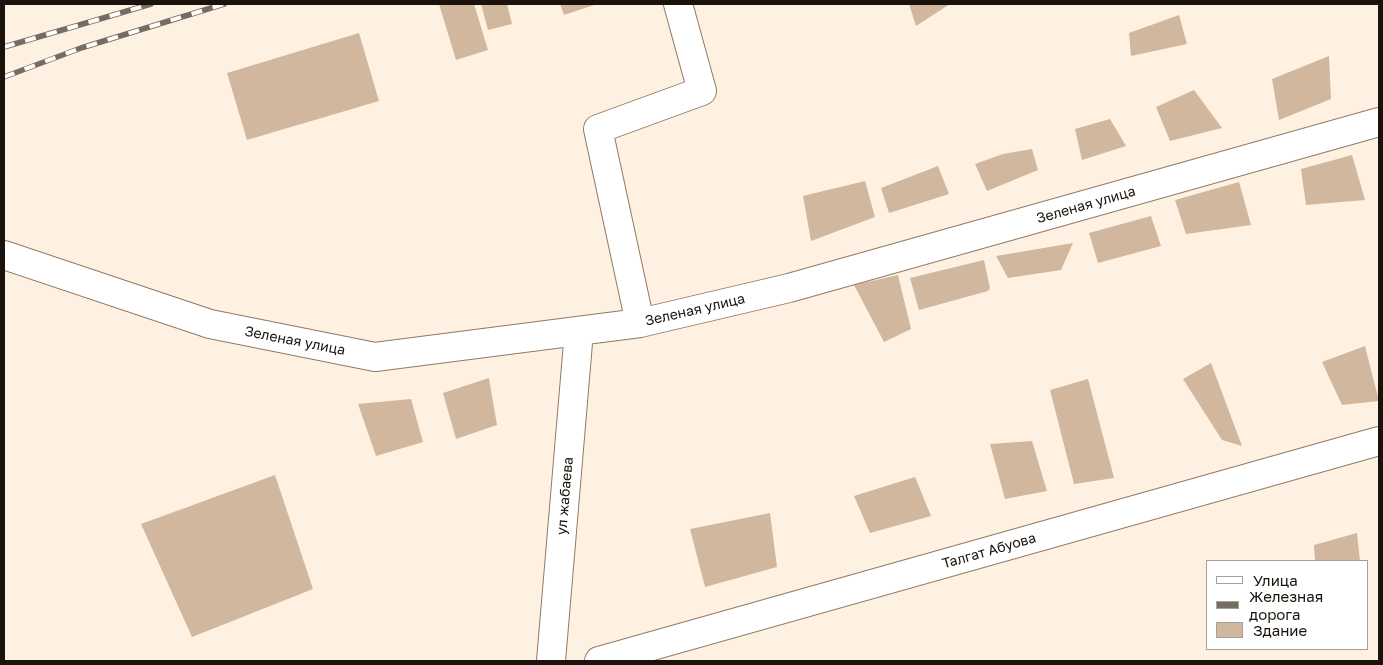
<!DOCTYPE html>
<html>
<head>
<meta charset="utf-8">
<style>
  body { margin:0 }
  #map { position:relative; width:1383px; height:665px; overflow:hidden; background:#fff1e2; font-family:"Golos Text",sans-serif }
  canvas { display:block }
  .frame { position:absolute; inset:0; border:5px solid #1b130b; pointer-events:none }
  .legend { position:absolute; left:1206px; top:560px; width:162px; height:90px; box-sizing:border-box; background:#fff; border:1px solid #a4a19d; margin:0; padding:6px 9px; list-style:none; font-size:15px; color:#1b130b }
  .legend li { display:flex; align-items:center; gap:10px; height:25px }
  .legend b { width:25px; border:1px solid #a4a19d }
</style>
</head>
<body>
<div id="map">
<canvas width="1383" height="665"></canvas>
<div class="frame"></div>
<ul class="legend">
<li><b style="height:6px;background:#fff"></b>Улица</li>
<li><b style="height:6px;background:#776c62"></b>Железная дорога</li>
<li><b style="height:14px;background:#d0b79e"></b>Здание</li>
</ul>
</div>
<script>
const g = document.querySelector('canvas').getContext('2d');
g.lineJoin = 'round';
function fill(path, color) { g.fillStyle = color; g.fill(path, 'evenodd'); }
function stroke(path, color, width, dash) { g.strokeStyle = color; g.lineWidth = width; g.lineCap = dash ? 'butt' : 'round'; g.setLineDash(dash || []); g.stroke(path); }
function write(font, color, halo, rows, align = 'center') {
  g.font = font + ' "Golos Text",sans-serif'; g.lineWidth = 5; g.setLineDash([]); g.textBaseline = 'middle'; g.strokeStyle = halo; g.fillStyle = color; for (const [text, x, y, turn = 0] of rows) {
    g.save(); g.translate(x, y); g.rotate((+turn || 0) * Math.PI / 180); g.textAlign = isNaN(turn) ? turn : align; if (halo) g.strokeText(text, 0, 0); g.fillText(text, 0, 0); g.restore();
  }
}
fill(new Path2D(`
  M439,4H474L488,50L456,60Z
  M481,4H507L512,24L488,30Z
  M560,4H597L564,15Z
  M909,4H950L916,26Z
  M1179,15L1187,44L1131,56L1129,33Z
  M359,33L379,101L247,140L227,73Z
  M1329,56L1331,99L1279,120L1272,79Z
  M1194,90L1222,128L1170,141L1156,107Z
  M1110,119L1126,146L1082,160L1075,129Z
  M1032,149L1038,170L987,191L975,164L1003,154Z
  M1352,155L1365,200L1306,205L1301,169Z
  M938,166L949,194L889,213L881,188Z
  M865,181L875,217L811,241L803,196Z
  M1239,182L1251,225L1186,234L1175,200Z
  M1151,216L1161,246L1098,263L1089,233Z
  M1073,243L1061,270L1008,278L996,256Z
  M984,260L990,288L988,291L919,310L910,278Z
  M898,275L911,329L884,342L854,285Z
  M1365,346L1379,401L1342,405L1322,362Z
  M1211,363L1242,446L1222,440L1183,379Z
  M489,378L497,425L456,439L443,393Z
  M1088,379L1114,478L1074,484L1050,390Z
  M411,399L423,442L376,456L358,404Z
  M1032,441L1047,491L1005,499L990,444Z
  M275,475L313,589L192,637L141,524Z
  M915,477L931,516L870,533L854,496Z
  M770,513L777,567L705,587L690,529Z
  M1357,533L1360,561H1315L1314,545Z`), '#d0b79e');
const minor = new Path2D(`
  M4,255L210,324L375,357L640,323L789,288L1379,122
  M640,323L598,129L702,91L678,4
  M551,661L579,331
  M599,661L1379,441`);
stroke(minor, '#8f7a65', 30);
stroke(minor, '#fff', 28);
const rail = new Path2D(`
  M4,47L151,4
  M4,77L81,48L224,4`);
stroke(rail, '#776c62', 5.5);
stroke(rail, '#fff', 4, [11]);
write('14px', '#1b130b', '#fff', [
  ["Зеленая улица",1086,205,-16],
  ["Зеленая улица",695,310,-13],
  ["Зеленая улица",295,341,11],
  ["ул жабаева",565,496,-85],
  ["Талгат Абуова",989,551,-16]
]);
</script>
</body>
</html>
